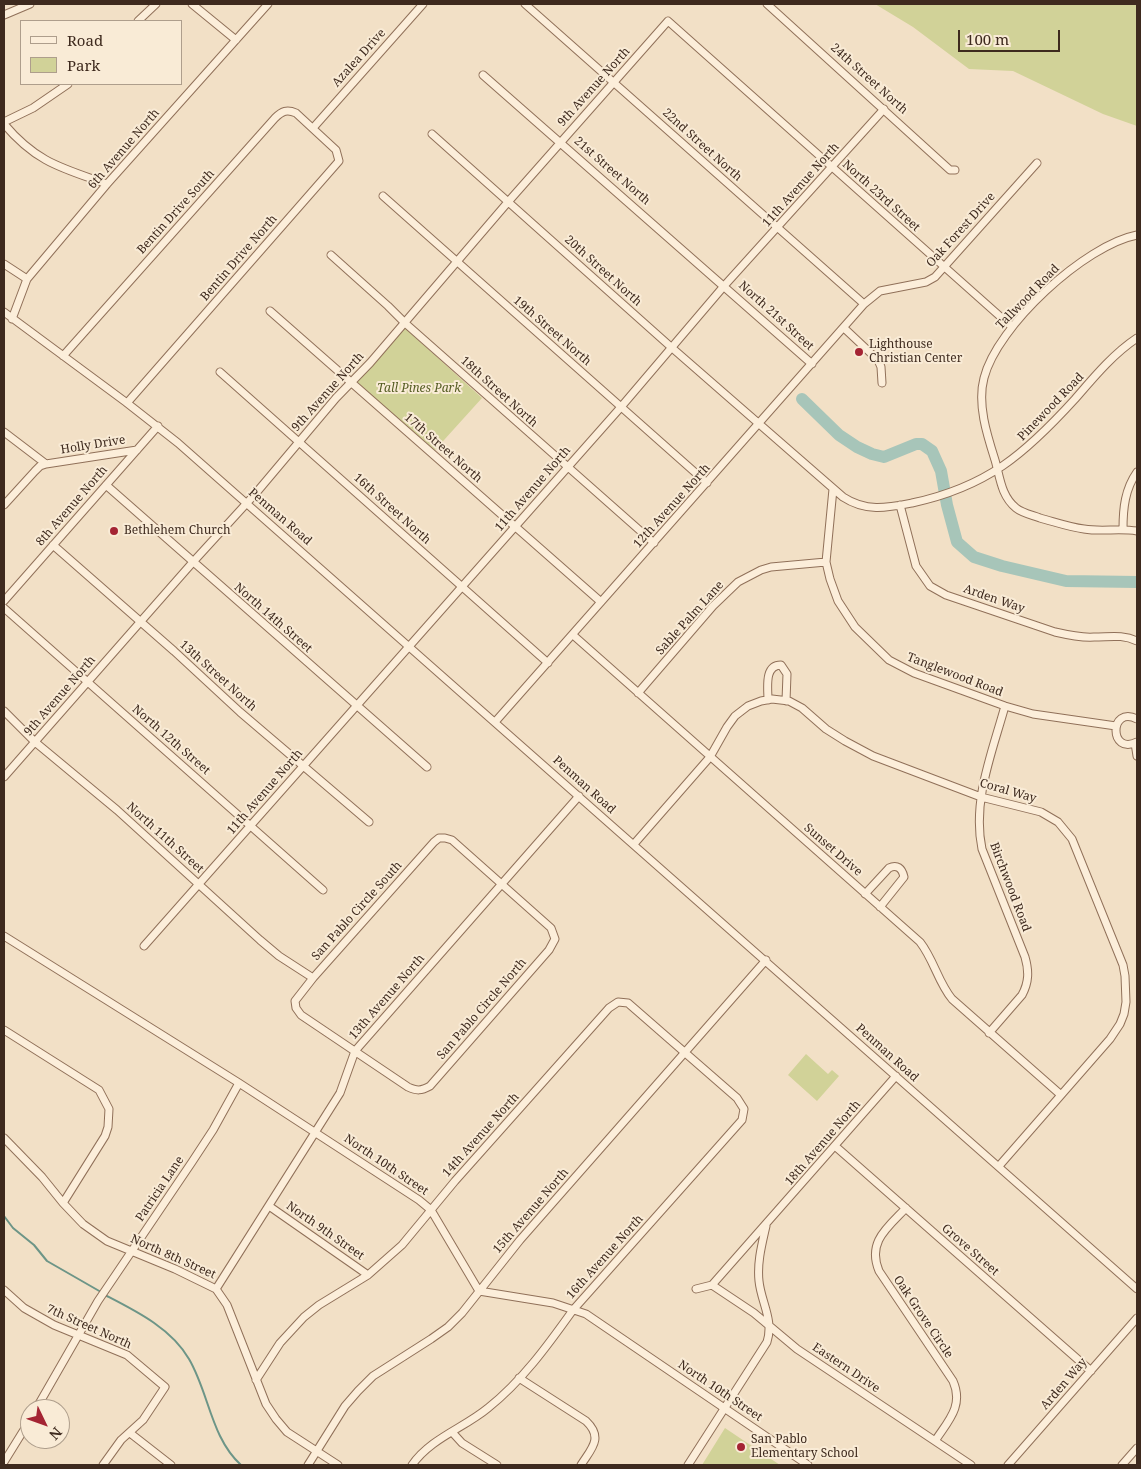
<!DOCTYPE html>
<html>
<head>
<meta charset="utf-8">
<style>
  body { margin:0 }
  #map { position:relative; width:1141px; height:1469px; overflow:hidden; background:#f2e0c6; font-family:"Noto Serif",serif }
  canvas { display:block }
  .frame { position:absolute; inset:0; border:5px solid #3e2a1e; pointer-events:none }
  .legend { position:absolute; left:20px; top:20px; width:162px; height:65px; box-sizing:border-box; background:#f9ebd6; border:1px solid #ae9e8c; margin:0; padding:6px 9px; list-style:none; font-size:15px; color:#3e2a1e }
  .legend li { display:flex; align-items:center; gap:10px; height:25px }
  .legend b { width:25px; border:1px solid #ae9e8c }
  .north { position:absolute; left:20px; top:1399px; width:50px; height:50px; box-sizing:border-box; background:#f9ebd6; border:1px solid #ae9e8c; border-radius:50%; rotate:132deg; font-size:14px; font-weight:700; line-height:20px; text-align:center; color:#3e2a1e }
  .north::after { content:''; display:block; margin:auto; width:18px; height:22px; background:#a42433; clip-path:polygon(50% 0,100% 100%,50% 72%,0 100%) }
  .scale { position:absolute; left:958px; top:30px; width:102px; height:22px; box-sizing:border-box; border:2px solid #3e2a1e; border-top:0; padding-left:6px; font-size:15px; line-height:18px; white-space:nowrap; color:#3e2a1e; -webkit-text-stroke:4px #f9ebd6; paint-order:stroke }
</style>
</head>
<body>
<div id="map">
<canvas width="1141" height="1469"></canvas>
<div class="frame"></div>
<ul class="legend">
<li><b style="height:6px;background:#fceeda"></b>Road</li>
<li><b style="height:14px;background:#d1d298"></b>Park</li>
</ul>
<div class="north">N</div>
<div class="scale">100 m</div>
</div>
<script>
const g = document.querySelector('canvas').getContext('2d');
g.lineJoin = 'round';
function fill(path, color) { g.fillStyle = color; g.fill(path, 'evenodd'); }
function stroke(path, color, width, dash) { g.strokeStyle = color; g.lineWidth = width; g.lineCap = dash ? 'butt' : 'round'; g.setLineDash(dash || []); g.stroke(path); }
function write(font, color, halo, rows, align = 'center') {
  g.font = font + ' "Noto Serif",serif'; g.lineWidth = 4; g.setLineDash([]); g.textBaseline = 'middle'; g.strokeStyle = halo; g.fillStyle = color; for (const [text, x, y, turn = 0] of rows) {
    g.save(); g.translate(x, y); g.rotate((+turn || 0) * Math.PI / 180); g.textAlign = isNaN(turn) ? turn : align; if (halo) g.strokeText(text, 0, 0); g.fillText(text, 0, 0); g.restore();
  }
}
fill(new Path2D(`
  M875,4H1137V126L1103,114L1013,71L969,69L913,27Z
  M405,328L482,398L435,450L356,383Z
  M806,1054L828,1074L832,1070L839,1076L817,1101L788,1075Z
  M725,1428L780,1465H702Z`), '#d1d298');
stroke(new Path2D(`
  M4,1216L13,1228L34,1245L47,1261L101,1292
  M105,1295C136,1311 171,1328 189,1359C209,1393 211,1438 241,1465`), '#6d9587', 2);
stroke(new Path2D(`
  M802,399L839,435L857,447L872,454L884,457L916,444H922L932,451L941,471L947,505L957,542L974,557L1002,566L1066,581L1137,582`), '#a7c5b9', 12);
const minor = new Path2D(`
  M192,4L236,40
  M525,4L864,304
  M767,4L950,170H955
  M4,15L30,4
  M138,21L156,4
  M483,75L812,364
  M4,122L33,108L68,84
  M4,124C37,163 62,168 107,184
  M313,128L423,4
  M432,134L671,347L843,497C866,512 886,508 912,503C987,487 1025,454 1075,399C1094,377 1113,354 1137,338
  M383,196L707,483
  M1137,235C1085,245 997,326 984,378C977,404 987,435 995,460C1000,477 1001,496 1016,508C1022,513 1032,515 1040,518C1055,522 1069,527 1084,529C1102,532 1119,528 1137,531
  M331,255L388,306L405,323L654,543
  M4,264L27,279
  M270,311L601,602
  M4,312L127,403L178,443L1137,1289
  M12,319L27,279L107,184L268,4
  M844,328L878,360L881,367L882,383
  M63,356L275,118C282,111 287,109 296,113L336,150L339,161L127,403
  M220,372L548,663
  M4,432L46,464L137,450
  M106,485L427,767
  M833,489L826,562L830,579L838,601L855,627L889,660L914,673L1005,706L1033,714L1116,726
  M4,505L35,471L40,466L46,464
  M900,505L916,566L930,586L946,595L1055,632C1068,635 1081,638 1094,637C1110,637 1122,634 1137,641
  M1123,529C1123,508 1125,489 1137,472
  M53,545L174,651L240,712L369,822
  M4,601L158,426
  M4,608L323,890
  M573,635L920,942C934,960 938,982 952,999L1061,1095
  M638,693L713,606L738,582L761,570L771,567L826,562
  M768,700C768,688 764,665 781,665L787,674L786,701
  M4,711L35,742L117,810L260,940L279,956L313,978
  M1137,719C1109,705 1109,756 1137,742
  M495,722L864,304L880,291L926,282L935,277L1037,163
  M1135,743L1137,756
  M4,777L193,562L256,493L336,398L370,363L508,202L668,21L1012,327
  M439,838H445L452,840L551,928L555,939L549,950L430,1086C421,1091 417,1091 408,1087L301,1015L296,1008L295,1001L313,978L434,842Z
  M634,844L710,757L727,727L735,716L748,706L761,701L772,699L789,701L802,708L826,729L845,741L873,756L981,797L1041,812L1058,822L1072,839L1123,965L1125,976L1126,1002L1124,1014L1120,1024L1110,1039L999,1166
  M865,894L889,868C897,864 902,868 904,877L880,907
  M4,936L239,1083L419,1200L431,1210L479,1291L553,1303L586,1314L808,1465
  M144,946L621,407L724,286L884,109
  M4,1030L99,1090L109,1109L108,1127L105,1136L63,1203
  M989,1033L1022,995C1029,982 1029,971 1025,957L982,849C972,801 992,753 1005,706
  M4,1138L42,1177L63,1203L83,1224L107,1241L175,1269L216,1289L227,1305L266,1404L276,1419L287,1432L338,1465
  M835,1146L1091,1371
  M269,1206L368,1275
  M906,1208C887,1228 867,1242 879,1271L953,1381C964,1406 948,1421 935,1441
  M712,1285L754,1313L797,1349L971,1465
  M712,1285L896,1076
  M216,1289L340,1093L355,1051L579,796
  M696,1289L712,1285
  M4,1290L24,1308L54,1325L127,1355L165,1387L143,1420L121,1440L103,1465
  M519,1378L586,1421C604,1438 591,1449 581,1465
  M256,1380L280,1343L304,1317L319,1305L368,1275L402,1245L455,1181L609,1008L618,1002L628,1003L737,1098L744,1109L742,1120L573,1310C548,1345 522,1381 488,1408C464,1428 431,1438 412,1465
  M36,1409L98,1301L192,1162L213,1130L239,1083
  M452,1432L462,1443L497,1465
  M130,1433L171,1465
  M4,1462L30,1420
  M308,1465L345,1406L358,1391L373,1376L431,1339L448,1327L462,1313L520,1240L766,960
  M688,1465L767,1342C774,1320 761,1302 759,1281C757,1262 762,1244 766,1226
  M1008,1465L1137,1318
  M1122,1465L1137,1448`);
stroke(minor, '#907059', 9);
stroke(minor, '#fceeda', 7);
for (const [x, y, r, color] of [
  [859,352,5,"#a42433"],
  [114,531,5,"#a42433"],
  [741,1447,5,"#a42433"]
]) { const dot = new Path2D(); dot.arc(x, y, r, 0, 2 * Math.PI); g.fillStyle = color; g.fill(dot); stroke(dot, '#f9ebd6', 2); }
write('12px', '#3e2a1e', '#f9ebd6', [
  ["Azalea Drive",359,58,-48],
  ["24th Street North",869,79,42],
  ["9th Avenue North",594,87,-48],
  ["22nd Street North",702,145,42],
  ["6th Avenue North",124,149,-49],
  ["21st Street North",612,171,41],
  ["11th Avenue North",801,185,-48],
  ["North 23rd Street",881,196,42],
  ["Bentin Drive South",176,212,-48],
  ["Oak Forest Drive",961,230,-48],
  ["Bentin Drive North",239,258,-49],
  ["20th Street North",603,271,42],
  ["Tallwood Road",1028,297,-46],
  ["North 21st Street",776,316,42],
  ["19th Street North",552,331,41],
  ["9th Avenue North",328,392,-48],
  ["18th Street North",499,392,42],
  ["Pinewood Road",1051,407,-46],
  ["Holly Drive",93,445,-9],
  ["17th Street North",443,448,41],
  ["11th Avenue North",533,489,-49],
  ["8th Avenue North",72,506,-49],
  ["12th Avenue North",672,506,-48],
  ["16th Street North",392,509,42],
  ["Penman Road",280,517,41],
  ["Arden Way",994,599,19],
  ["North 14th Street",273,618,41],
  ["Sable Palm Lane",690,618,-48],
  ["Tanglewood Road",955,675,21],
  ["13th Street North",218,676,42],
  ["9th Avenue North",60,696,-49],
  ["North 12th Street",171,740,41],
  ["Penman Road",584,785,42],
  ["Coral Way",1008,791,16],
  ["11th Avenue North",265,792,-49],
  ["North 11th Street",165,838,42],
  ["Sunset Drive",833,850,41],
  ["Birchwood Road",1010,887,69],
  ["San Pablo Circle South",357,911,-48],
  ["13th Avenue North",387,997,-49],
  ["San Pablo Circle North",482,1009,-49],
  ["Penman Road",887,1053,42],
  ["14th Avenue North",481,1135,-48],
  ["18th Avenue North",823,1143,-49],
  ["North 10th Street",386,1165,34],
  ["Patricia Lane",160,1189,-56],
  ["15th Avenue North",531,1211,-49],
  ["North 9th Street",325,1231,35],
  ["Grove Street",970,1250,41],
  ["North 8th Street",173,1257,24],
  ["16th Avenue North",605,1257,-48],
  ["Oak Grove Circle",923,1317,56],
  ["7th Street North",89,1327,24],
  ["Eastern Drive",846,1368,34],
  ["Arden Way",1064,1384,-49],
  ["North 10th Street",720,1391,34]
]);
write('12px', '#3e2a1e', '#f9ebd6', [
  ["Lighthouse",869,345],
  ["Christian Center",869,359],
  ["Bethlehem Church",124,531],
  ["San Pablo",751,1440],
  ["Elementary School",751,1454]
], 'left');
write('italic 12px', '#555d23', '#f9ebd6', [
  ["Tall Pines Park",419,389]
]);
</script>
</body>
</html>
